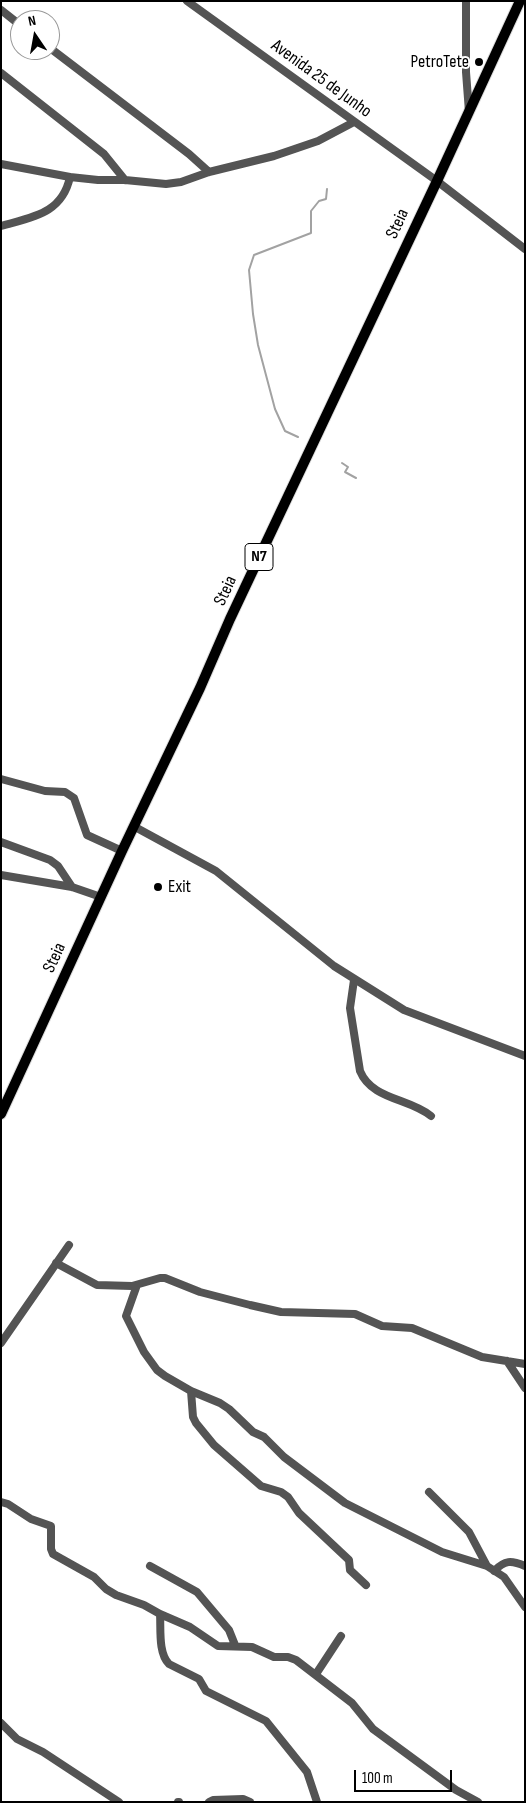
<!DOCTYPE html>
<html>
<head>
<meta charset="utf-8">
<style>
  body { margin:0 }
  #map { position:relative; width:526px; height:1803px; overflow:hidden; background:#fff; font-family:"Sofia Sans Condensed",sans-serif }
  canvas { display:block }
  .frame { position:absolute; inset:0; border:2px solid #000; pointer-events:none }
  .north { position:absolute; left:10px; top:10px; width:50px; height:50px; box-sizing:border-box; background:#fff; border:1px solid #999; border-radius:50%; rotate:348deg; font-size:14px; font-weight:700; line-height:20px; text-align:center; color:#000 }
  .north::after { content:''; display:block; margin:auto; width:18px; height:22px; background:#000; clip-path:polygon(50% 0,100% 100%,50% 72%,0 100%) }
  .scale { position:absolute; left:354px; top:1770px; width:98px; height:22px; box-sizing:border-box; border:2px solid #000; border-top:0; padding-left:6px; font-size:15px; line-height:18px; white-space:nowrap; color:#000; -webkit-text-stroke:4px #fff; paint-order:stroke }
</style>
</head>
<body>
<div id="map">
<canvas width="526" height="1803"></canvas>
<div class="frame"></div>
<div class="north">N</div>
<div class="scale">100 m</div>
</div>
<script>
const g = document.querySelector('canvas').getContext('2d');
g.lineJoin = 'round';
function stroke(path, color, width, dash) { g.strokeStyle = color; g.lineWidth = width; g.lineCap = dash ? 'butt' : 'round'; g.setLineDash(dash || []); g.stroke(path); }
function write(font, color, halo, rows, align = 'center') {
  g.font = font + ' "Sofia Sans Condensed",sans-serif'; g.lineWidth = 4; g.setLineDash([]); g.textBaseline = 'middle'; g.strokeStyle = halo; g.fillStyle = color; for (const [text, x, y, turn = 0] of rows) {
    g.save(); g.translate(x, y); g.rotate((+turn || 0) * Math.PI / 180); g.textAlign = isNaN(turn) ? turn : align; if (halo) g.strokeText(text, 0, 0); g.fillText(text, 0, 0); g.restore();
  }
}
stroke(new Path2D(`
  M298,437L285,431L275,409L258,345L253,314L249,270L254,255L311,233V211L319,201L326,199L327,189
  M342,463L348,467L345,472L356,478`), '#a2a2a2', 2);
const major = new Path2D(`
  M1,1114L122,851L200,688L230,619L437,181L520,1`);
stroke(major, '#dbdbdb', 12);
stroke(new Path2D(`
  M187,1L437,181L525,249
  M466,1V72L469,112
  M1,10L20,25
  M50,48L189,154L209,172
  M1,73L104,154L125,180
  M1,164L70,177L98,180H125L166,184L181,182L209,172L274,156L318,141L354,122
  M1,226C32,217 62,214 70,177
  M1,779L45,791L65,792L74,798L87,835L122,851
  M135,827L216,871L334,966L404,1010L525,1056
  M1,842L50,860L58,866L72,887
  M1,875L72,887L101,897
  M354,980L350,1008L360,1071C372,1100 409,1098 431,1116
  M56,1263L97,1285L132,1286L160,1278H165L200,1292L250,1305L281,1312L355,1314L382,1326L412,1328L482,1357L525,1364
  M137,1285L126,1316L144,1352L157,1370L165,1376L191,1391L220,1403L229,1409L253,1432L264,1437L284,1457L345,1503L442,1552L487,1566L504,1577L525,1607
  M1,1343L69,1245
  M507,1361L525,1388
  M191,1391L193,1417L196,1423L214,1445L261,1486L281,1492L288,1497L299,1513L349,1560L350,1570L366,1585
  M429,1492L469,1532L487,1566
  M1,1502L8,1504L31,1519L51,1526V1549L53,1554L94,1577L106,1589L116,1595L144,1605L160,1614L190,1627L218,1646L252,1647L274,1657H288L296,1660L352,1703L373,1729L456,1790L478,1802
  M150,1566L197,1592L229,1630L235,1645
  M494,1571C505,1560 511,1560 525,1566
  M160,1614C161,1629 158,1653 169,1664L199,1679L206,1691L266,1721L307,1772L317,1802
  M316,1674L341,1636
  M1,1723L17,1739L43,1752L119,1802
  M178,1802H179
  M209,1802L213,1800L243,1799L250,1802`), '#545454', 8);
stroke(major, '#000', 10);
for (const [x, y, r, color] of [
  [479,62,5,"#000"],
  [158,887,5,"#000"]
]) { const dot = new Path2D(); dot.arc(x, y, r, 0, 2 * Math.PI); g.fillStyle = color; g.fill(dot); stroke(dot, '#fff', 2); }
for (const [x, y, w] of [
  [259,557,28]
]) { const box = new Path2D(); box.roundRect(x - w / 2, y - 13.5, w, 27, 4); g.fillStyle = '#fff'; g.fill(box); stroke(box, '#000', 1); }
write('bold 16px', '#000', null, [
  ["N7",259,557]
]);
write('18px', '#000', '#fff', [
  ["PetroTete",469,62],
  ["Exit",168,887,"left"]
], 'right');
write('18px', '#000', '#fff', [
  ["Avenida 25 de Junho",321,79,36],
  ["Steia",398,224,-65],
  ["Steia",226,591,-65],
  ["Steia",55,958,-65]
]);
</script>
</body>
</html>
